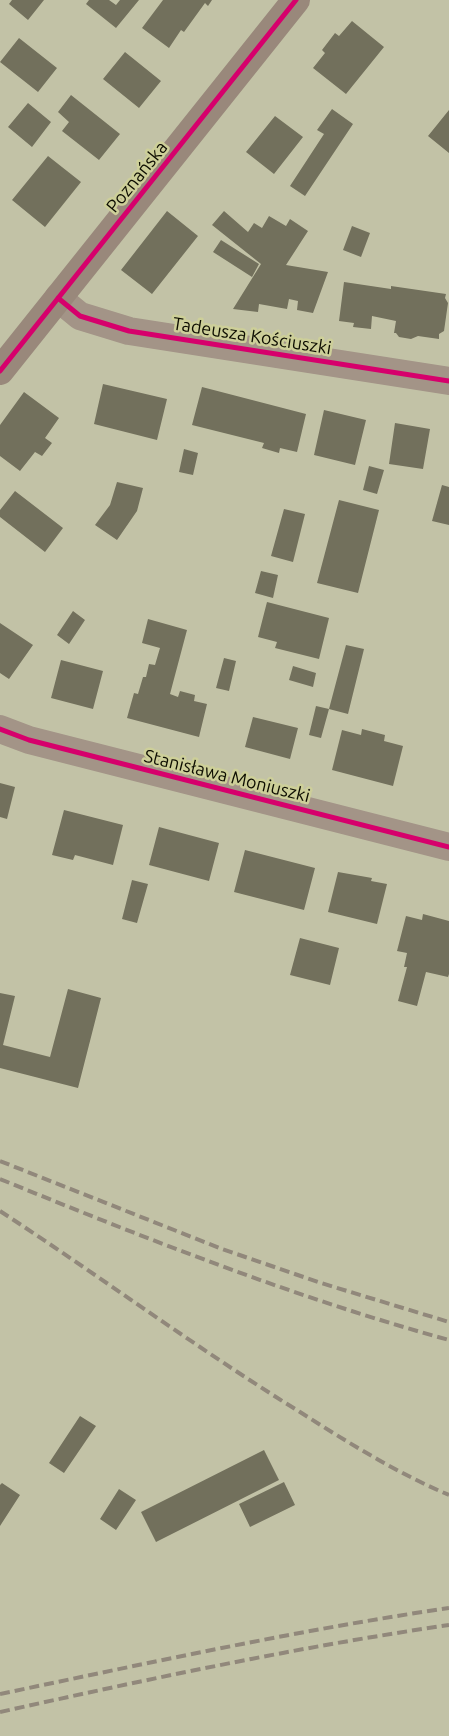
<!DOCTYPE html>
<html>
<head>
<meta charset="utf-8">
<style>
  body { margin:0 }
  canvas { display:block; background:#c2c2a6 }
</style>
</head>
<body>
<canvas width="449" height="1736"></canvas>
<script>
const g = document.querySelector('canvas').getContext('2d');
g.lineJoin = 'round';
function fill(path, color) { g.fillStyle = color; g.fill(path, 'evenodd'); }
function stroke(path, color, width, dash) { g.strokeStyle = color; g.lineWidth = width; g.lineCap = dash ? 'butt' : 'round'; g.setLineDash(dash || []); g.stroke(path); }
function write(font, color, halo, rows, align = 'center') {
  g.font = font + ' Ubuntu,sans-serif'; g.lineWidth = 5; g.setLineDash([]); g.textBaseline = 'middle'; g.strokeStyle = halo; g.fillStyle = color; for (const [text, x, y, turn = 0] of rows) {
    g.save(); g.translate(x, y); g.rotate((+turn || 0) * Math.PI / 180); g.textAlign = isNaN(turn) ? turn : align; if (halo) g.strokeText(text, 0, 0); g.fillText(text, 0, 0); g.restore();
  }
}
fill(new Path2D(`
  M12,0H44L28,20L9,4Z
  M89,0H109L116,5L120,0H139L116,28L86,4Z
  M163,0H212L208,6L205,3L184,32L181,30L169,48L142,28Z
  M352,21L384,47L346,94L313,68L325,53L322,50L335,33L339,36Z
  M19,38L57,68L38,92L0,62Z
  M125,52L161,81L139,108L103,79Z
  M71,95L120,134L99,160L62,131L69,122L58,112Z
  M28,103L51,122L32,147L8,127Z
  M332,109L353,124L305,196L290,186L324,134L317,130Z
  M449,110V153L428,136Z
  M275,116L303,137L274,174L246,152Z
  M48,156L81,182L45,227L12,200Z
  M167,211L198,236L152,294L121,270Z
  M224,211L248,232L254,223L262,228L269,216L286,226L290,219L308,231L286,265L328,272L313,313L297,310L298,301L289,299L287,309L259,304L258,312L233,309L261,264L212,225Z
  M352,226L370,233L361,257L343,250Z
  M221,240L259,264L252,277L213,252Z
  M344,282L391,289V286L446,294L445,298L448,303L444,331L439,334V339L418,336L411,339L399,337L396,333H394L396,321L372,316L371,329L353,327L354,323L339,321Z
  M103,384L167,399L157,440L94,424Z
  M202,387L306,414L297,452L280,448L279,453L262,448L264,443L192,425Z
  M24,392L59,418L45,438L52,443L42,456L35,452L20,471L0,456V425Z
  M324,410L366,420L355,465L314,455Z
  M395,423L430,429L423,469L389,464Z
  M184,449L198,453L193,475L179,472Z
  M369,466L384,470L377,494L363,490Z
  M117,482L143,488L137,511L117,540L95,525L110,505Z
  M442,485L449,487V525L432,521Z
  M15,491L63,528L45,552L0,517V510Z
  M339,500L379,510L358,593L317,583Z
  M284,509L305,514L293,562L271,556Z
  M261,571L278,575L273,598L255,593Z
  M267,602L329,618L319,659L275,648L277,642L258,637Z
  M73,611L85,620L69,644L57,635Z
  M148,619L187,630L170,694L178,697L180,691L195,695L194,701L207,704L199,737L127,718L134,693L138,694L143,677H146L149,664L155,665L160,648L142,643Z
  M0,623L33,645L9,679L0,673Z
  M346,645L364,649L348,714L329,709Z
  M224,658L236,661L229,691L216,688Z
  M61,660L103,671L93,709L51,698Z
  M293,666L316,673L313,687L289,680Z
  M316,706L329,709L321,738L309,735Z
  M253,717L298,728L290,759L245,747Z
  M362,729L385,735L384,741L403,746L393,786L332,770L342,730L361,735Z
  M0,783L15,787L7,819L0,817Z
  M64,810L123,825L113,865L75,855L73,860L52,855Z
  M159,827L219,843L209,881L149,865Z
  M245,850L315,868L304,910L234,892Z
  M338,872L372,878L371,881L387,884L377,924L328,912Z
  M132,880L148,884L137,923L122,919Z
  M423,914L449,921V974L448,977L426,972L417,1006L398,1001L407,967H404L407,953L397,951L406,916L422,920Z
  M300,938L339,948L330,985L290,975Z
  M68,989L101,998L78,1088L0,1068V993L15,996L3,1045L50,1057Z
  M80,1416L96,1426L64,1473L49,1463Z
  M264,1450L279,1480L156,1542L141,1512Z
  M284,1482L295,1505L250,1527L239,1504Z
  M2,1483L20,1495L0,1526V1485Z
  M119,1489L136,1500L116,1530L100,1519Z`), '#72705c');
stroke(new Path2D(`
  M58,298L80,316L129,331L449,381
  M0,729L29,740L449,847`), '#a39487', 28);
stroke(new Path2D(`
  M0,371L296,0`), '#99887b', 28);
stroke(new Path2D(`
  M0,1161L222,1249L321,1283L449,1322
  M0,1179C147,1239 296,1298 449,1340
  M0,1211C101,1277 198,1349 300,1412C347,1442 397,1473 449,1495
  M0,1694C149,1663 298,1630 449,1608
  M0,1712C149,1679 298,1647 449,1625`), '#91887b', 4, [10, 5]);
stroke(new Path2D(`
  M58,298L80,316L129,331L449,381
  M0,371L296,0
  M0,729L29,740L449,847`), '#d6006c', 5);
write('18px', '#0d0d00', '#cdcf99', [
  ["Poznańska",137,177,-51],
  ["Tadeusza Kościuszki",252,336,9],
  ["Stanisława Moniuszki",227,776,14]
]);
</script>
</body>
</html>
